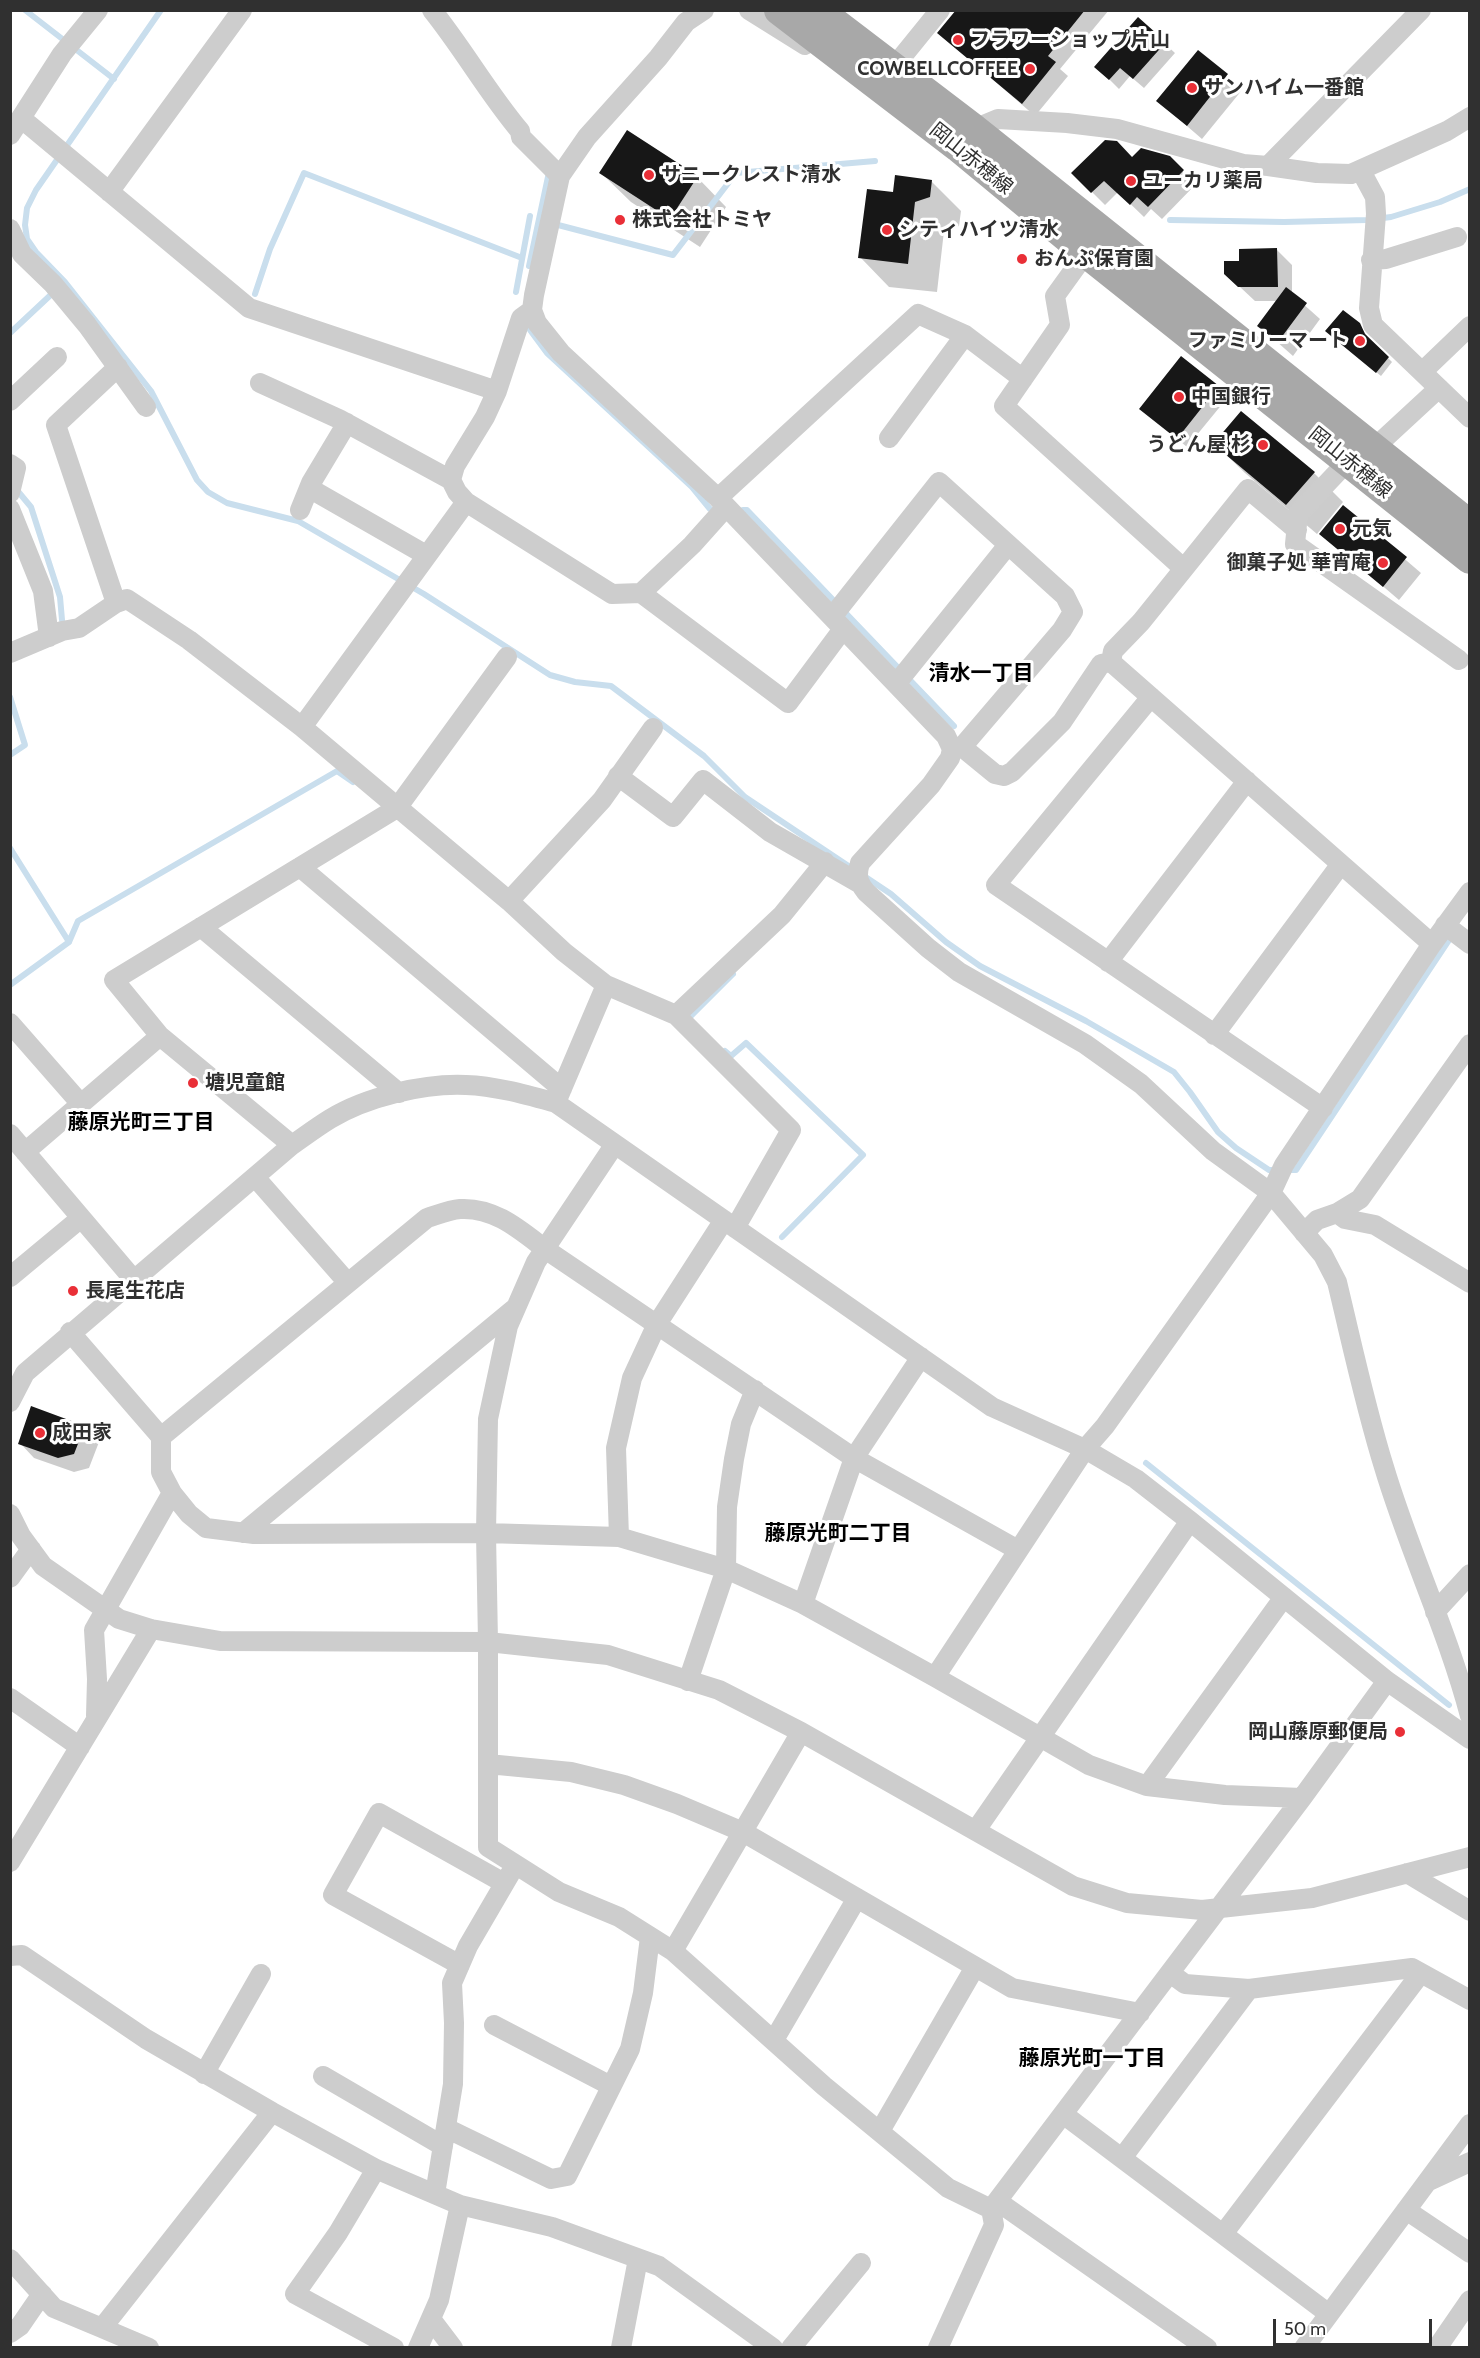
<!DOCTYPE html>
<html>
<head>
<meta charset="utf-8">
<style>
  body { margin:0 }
  #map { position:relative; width:1480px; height:2358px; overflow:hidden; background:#fff; font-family:Cabin,sans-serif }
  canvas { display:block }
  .frame { position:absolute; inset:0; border:12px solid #303030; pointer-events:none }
  .scale { position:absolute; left:1273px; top:2319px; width:159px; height:27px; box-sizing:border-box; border:3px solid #303030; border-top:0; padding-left:8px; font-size:18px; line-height:21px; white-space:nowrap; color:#303030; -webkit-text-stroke:4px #fff; paint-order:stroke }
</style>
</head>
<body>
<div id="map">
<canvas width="1480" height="2358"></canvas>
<div class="frame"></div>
<div class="scale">50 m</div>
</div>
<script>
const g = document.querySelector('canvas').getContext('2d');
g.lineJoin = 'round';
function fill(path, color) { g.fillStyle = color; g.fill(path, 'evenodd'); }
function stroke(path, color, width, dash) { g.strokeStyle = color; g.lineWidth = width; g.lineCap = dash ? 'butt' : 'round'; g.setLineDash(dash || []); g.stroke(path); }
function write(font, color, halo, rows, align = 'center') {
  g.font = font + ' Cabin,"Noto Sans JP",sans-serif'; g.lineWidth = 6; g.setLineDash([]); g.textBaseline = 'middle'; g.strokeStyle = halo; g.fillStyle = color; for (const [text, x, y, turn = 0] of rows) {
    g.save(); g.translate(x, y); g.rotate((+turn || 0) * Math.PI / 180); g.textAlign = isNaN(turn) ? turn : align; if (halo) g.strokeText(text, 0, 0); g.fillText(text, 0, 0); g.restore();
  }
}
fill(new Path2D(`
  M958,10H1109L1060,69L1068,76L1035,116L939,33Z
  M1138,19L1175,53L1144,88L1130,76L1119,89L1106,76Z
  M1198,52L1242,90L1202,139L1158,101Z
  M1169,158L1196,184L1162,219L1151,209L1144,217L1118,192L1105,205L1073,173L1132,159Z
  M601,173L697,177L726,207L700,247L631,202Z
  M931,181L961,211L959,226L944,231L937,292L889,287L860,257L894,193Z
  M1277,250L1292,265V294L1320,319L1293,356L1259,326L1278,301H1255L1225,273L1241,263Z
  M1359,324L1369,339L1392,362L1381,376L1332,336Z
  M1218,387L1228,397L1187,447L1141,409Z
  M1215,444L1314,473L1343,502L1317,534L1245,473Z
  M1344,507L1421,573L1399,600L1322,534Z
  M84,1427L99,1442L89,1468L74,1472L34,1458L20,1443Z`), '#0003');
stroke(new Path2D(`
  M25,10L114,79
  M161,10L36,190L27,208L25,225L27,239L36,252L65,282L151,391L197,480L208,492L227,503L298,521L424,594L550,675L575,682L611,686L704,756L745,797L853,869
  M539,220L673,255L736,173L875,161
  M1170,220L1284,222L1367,220L1391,217L1440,202L1470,189
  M529,266L549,172
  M516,292L530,216
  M255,294L270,249L304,173L522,258
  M530,330L547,353L692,487L710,509L713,510
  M10,333L56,290
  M16,489L31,507L60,597L62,620
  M743,510H747L954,726
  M10,697L25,745L10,755
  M10,848L69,942L10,985
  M864,876L891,894L946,942L980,966L1086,1021L1174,1072L1190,1092L1218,1132L1236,1148L1269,1170H1296L1449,940
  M69,942L78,921L337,771L353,782
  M686,1017L689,1018L733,974
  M725,1051L731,1056L746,1043L863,1155L782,1237
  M1146,1463L1449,1705`), '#c9deed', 6);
fill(new Path2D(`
  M956,10H1085L1048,56L1056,62L1022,104L937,33Z
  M1138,17L1166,42L1133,79L1120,68L1109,80L1094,67Z
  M1198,50L1228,74L1187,126L1156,101Z
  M627,130L698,176L670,219L599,173Z
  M1105,140L1117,141L1132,157L1141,148L1170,156L1184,170L1148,207L1137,197L1130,205L1104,181L1091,193L1071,173Z
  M895,175L932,180L930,197L915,202L908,264L858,258L867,189L893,192Z
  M1277,248L1278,287H1238L1224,274V261H1239V249Z
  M1286,287L1307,303L1278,342L1257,326Z
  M1343,310L1360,323L1365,334L1389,357L1376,373L1325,331Z
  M1181,356L1219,386L1177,439L1139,409Z
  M1241,411L1315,472L1286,505L1213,444Z
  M1343,505L1407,557L1383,587L1319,534Z
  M31,1406L85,1426L74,1454L58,1458L18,1444Z`), '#171717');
stroke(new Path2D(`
  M432,10C464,50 488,93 520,131L521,137L560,176
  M704,10L686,22L658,58L587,137L560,176L534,295L532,310L537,323L561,353L718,498L946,736L952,749L950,758L931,785L860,863C856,876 858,882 866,892L928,948L959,972L1085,1044L1141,1084L1213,1151L1271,1193L1323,1255L1337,1282C1352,1344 1365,1406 1384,1467C1409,1551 1448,1632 1470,1716
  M749,10L805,45
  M893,68L940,10
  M22,119L249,308L497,391
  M10,135L62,54L98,10
  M967,136L974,129L998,119L1067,123L1117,129L1243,164L1268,166L1421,10
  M1268,166L1317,173L1351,174L1447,131L1470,117
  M1361,171L1375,197L1376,214L1369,308L1373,325L1470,418
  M109,192L242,10
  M10,229L22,254L53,284L87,325L146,407
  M1086,253L1055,296L1060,325L1004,406L1183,568
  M1371,260L1386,259L1457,237
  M532,310L521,318L497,391L485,417L455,466L451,480L457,492L466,502L612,594L641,593L788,703L843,629
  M1422,372L1470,326
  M260,383L339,419L451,480
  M10,401L57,357
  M889,438L965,335
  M1373,449L1439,388
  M1348,461L1298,514L1295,544L1459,660
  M10,464L16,468L10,493
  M309,488L426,555
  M718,498L918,314L965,335L1023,379
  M10,509L43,591L49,637
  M300,510L311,483L347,423
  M641,593L692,545L726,507
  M116,603L56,425L118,367
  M832,617L939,482L1065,596L1073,612L1062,630L962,747
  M10,653L62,631L79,628L116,603L127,599L189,640L302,727L509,901L564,952L606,985L676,1015L782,915L825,862
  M1111,662L1113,651L1141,622L1248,489L1297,530
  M896,684L1008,545
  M1151,697L996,885L1323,1108
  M302,727L466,502
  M952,749L962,747L995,774L1004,776L1012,772L1062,722L1101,664L1111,662L1432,944
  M618,776L673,817L703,780L770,832L859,883
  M300,867L562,1089
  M509,901L602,800L653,728
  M1445,925L1470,944
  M201,927L399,1093
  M1108,962L1247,781
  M676,1015L791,1130L735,1228
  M10,1023L81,1104
  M1214,1035L1341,864
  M557,1100L606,985
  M10,1134L134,1280
  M615,1144L536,1262L508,1326L488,1419L486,1533L488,1642V1847L559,1892L619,1917L673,1951L824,2086L948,2188L991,2209
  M292,1145L160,1036L114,980L397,808L507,657
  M25,1152L160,1036
  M255,1177L348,1283
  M1337,1213L1345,1219L1375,1225L1470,1283
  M1304,1233L1317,1220L1337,1213L1360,1199L1470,1044
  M10,1277L81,1218
  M70,1332L161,1437V1472L172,1493L189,1514L206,1528L254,1534L486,1533L619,1537L726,1569L803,1604L935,1677L1089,1765L1147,1786L1225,1795L1302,1798
  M10,1402L25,1373L292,1145C305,1136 317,1127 330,1119C366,1097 424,1083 466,1085C496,1086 527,1095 556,1103L992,1407L1085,1449L1136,1479L1190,1521L1387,1681L1470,1739
  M161,1437L427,1218C437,1215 449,1210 460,1209C494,1207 519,1229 545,1249L854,1458L1018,1550
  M10,1514L21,1536L43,1566L119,1619L151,1629L220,1641L488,1642L608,1655L719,1690L801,1732L1073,1886L1127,1903L1202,1910L1312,1898L1470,1857
  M243,1533L514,1309
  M619,1537L616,1448L632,1378L657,1324L724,1220
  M10,1578L31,1549
  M803,1604L854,1458L921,1357
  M1435,1612L1470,1574
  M935,1677L1085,1449L1105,1426L1271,1193L1284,1165L1432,944L1470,892
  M688,1681L726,1569L727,1507L734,1459L741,1424L755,1390
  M10,1698L80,1747
  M96,1716L97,1679L94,1630L172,1493
  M488,1764L571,1772L624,1785L677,1804L743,1832L1012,1988L1140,2013
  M1147,1786L1284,1597
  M976,1830L1190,1521
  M10,1862L151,1629
  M1407,1873L1470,1911
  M673,1951L801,1732
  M10,1956L22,1955L146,2039L272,2112L376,2169L460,2205L552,2227L659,2266L773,2348
  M460,1965L333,1895L379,1813L504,1883
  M1170,1973L1185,1984L1249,1989L1412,1968L1470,2000
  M494,2025L611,2086
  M774,2040L857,1898
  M204,2074L261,1974
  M323,2076L443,2146
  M1063,2114L1329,2314
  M446,2128L551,2179L567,2176L630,2049L643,1993L650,1937
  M880,2131L975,1967
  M1122,2158L1249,1989
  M376,2169L338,2233L295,2294L394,2348
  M1429,2181L1470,2162
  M435,2194L453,2084L454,2023L452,1983L468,1946L510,1874
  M997,2201L1207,2348
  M1406,2210L1470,2253
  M1223,2234L1421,1973
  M10,2259L54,2308L102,2328L272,2112
  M431,2319L453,2348
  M102,2328L149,2348
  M10,2333L20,2326L42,2294
  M418,2348L439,2300L460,2205
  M621,2348L638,2259
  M791,2348L861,2263
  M938,2348L994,2225L991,2209L1302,1798L1387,1681
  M1304,2348L1470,2124
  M1437,2348L1470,2300`), '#cdcdcd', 20);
stroke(new Path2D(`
  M779,10L958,147L1086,253L1470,559
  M818,10L974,129L1470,525`), '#a8a8a8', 30);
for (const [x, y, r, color] of [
  [958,40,6,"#e92f37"],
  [1030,69,6,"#e92f37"],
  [1192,88,6,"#e92f37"],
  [649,175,6,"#e92f37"],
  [1131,181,6,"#e92f37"],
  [620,220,6,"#e92f37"],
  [887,230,6,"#e92f37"],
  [1022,259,6,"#e92f37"],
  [1360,341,6,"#e92f37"],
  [1179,397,6,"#e92f37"],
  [1263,445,6,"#e92f37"],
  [1340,529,6,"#e92f37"],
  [1383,563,6,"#e92f37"],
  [193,1083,6,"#e92f37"],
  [73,1291,6,"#e92f37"],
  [40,1433,6,"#e92f37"],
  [1400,1732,6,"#e92f37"]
]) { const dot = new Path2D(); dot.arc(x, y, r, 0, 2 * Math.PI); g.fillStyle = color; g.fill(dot); stroke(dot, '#fff', 2); }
write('bold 20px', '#303030', '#fff', [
  ["フラワーショップ片山",970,40],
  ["COWBELLCOFFEE",1018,69,"right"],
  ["サンハイム一番館",1204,88],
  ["サニークレスト清水",661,175],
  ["ユーカリ薬局",1143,181],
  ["株式会社トミヤ",632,220],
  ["シティハイツ清水",899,230],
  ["おんぷ保育園",1034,259],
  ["ファミリーマート",1348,341,"right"],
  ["中国銀行",1191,397],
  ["うどん屋 杉",1251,445,"right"],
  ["元気",1352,529],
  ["御菓子処 華宵庵",1371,563,"right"],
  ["塘児童館",205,1083],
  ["長尾生花店",85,1291],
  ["成田家",52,1433],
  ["岡山藤原郵便局",1388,1732,"right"]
], 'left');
write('20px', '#303030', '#fff', [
  ["岡山赤穂線",971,159,39],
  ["岡山赤穂線",1350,463,39]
]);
write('bold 21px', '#000', '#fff', [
  ["清水一丁目",981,674],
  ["藤原光町三丁目",141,1123],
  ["藤原光町二丁目",838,1534],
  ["藤原光町一丁目",1092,2059]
]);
</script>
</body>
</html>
